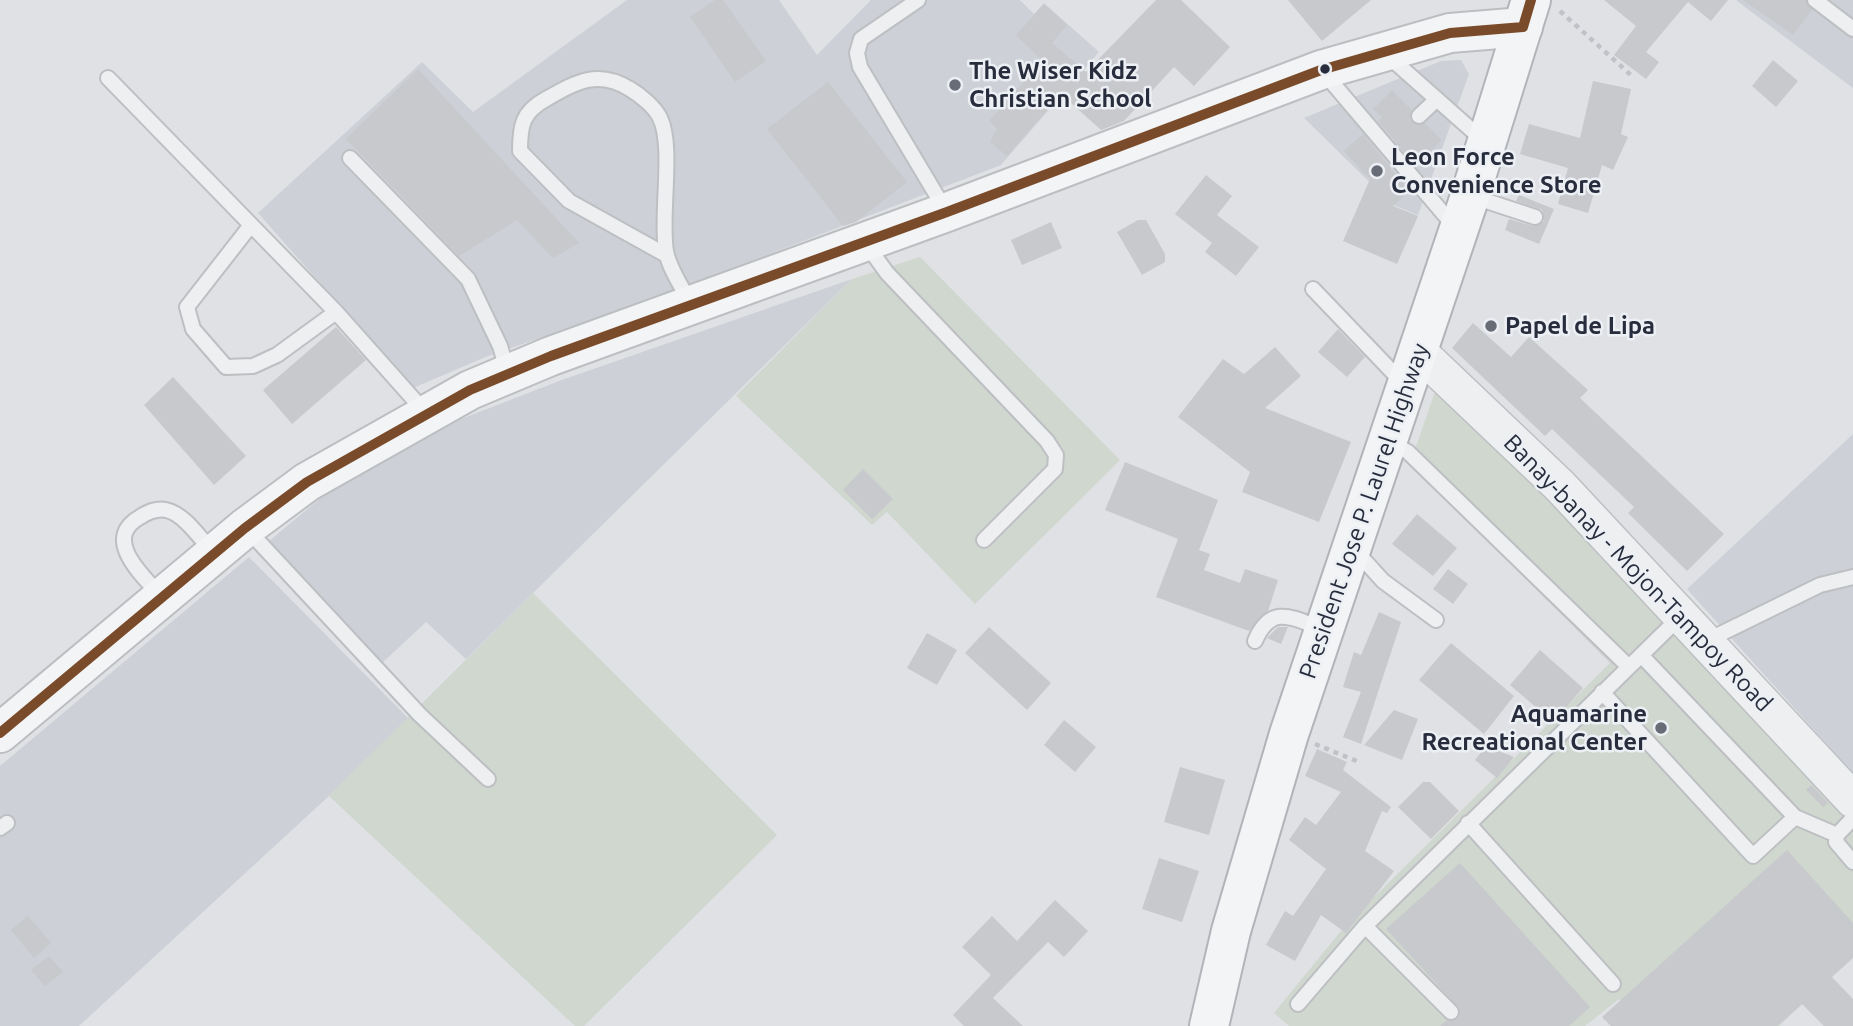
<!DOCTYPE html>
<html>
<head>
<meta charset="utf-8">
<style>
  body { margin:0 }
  canvas { display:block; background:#dfe1e4 }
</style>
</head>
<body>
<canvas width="1853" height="1026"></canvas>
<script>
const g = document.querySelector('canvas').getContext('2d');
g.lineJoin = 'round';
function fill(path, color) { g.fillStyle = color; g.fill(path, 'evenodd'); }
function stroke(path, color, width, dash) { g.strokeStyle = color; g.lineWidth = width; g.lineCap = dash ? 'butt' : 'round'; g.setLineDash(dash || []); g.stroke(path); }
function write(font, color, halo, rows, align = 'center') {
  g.font = font + ' Ubuntu,sans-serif'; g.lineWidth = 5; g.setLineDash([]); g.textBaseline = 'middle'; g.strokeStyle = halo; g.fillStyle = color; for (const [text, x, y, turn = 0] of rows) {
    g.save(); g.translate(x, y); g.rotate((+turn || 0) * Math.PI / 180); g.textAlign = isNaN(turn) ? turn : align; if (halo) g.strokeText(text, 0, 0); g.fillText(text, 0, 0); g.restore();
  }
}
fill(new Path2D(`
  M627,0H779L817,55L871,0H1020L1034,14L1044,3L1099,52L1001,165L642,303L488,356L413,388L258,213L422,62L473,112Z
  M1853,0V88L1737,1V0Z
  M1461,60L1469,74L1418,215L1393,205L1304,118L1441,61Z
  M852,279L466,659L426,622L380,665L268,542L335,486L438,428L559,381Z
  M1853,434V773L1687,589Z
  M249,557L408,718L329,796L79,1026H0V766Z`), '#cdd0d7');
fill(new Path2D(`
  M920,257L1120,460L975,604L887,512L872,525L736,396L852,279Z
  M1439,380L1853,806V957L1779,1026H1645L1619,999L1585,1026H1289L1274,1013L1345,926L1610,663L1410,464Z
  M533,593L777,835L584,1026H575L329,796Z`), '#cfd7cf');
fill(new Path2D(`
  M715,0H723L766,61L735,82L690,17Z
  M1156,0H1181L1230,47L1194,86L1174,67L1124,121L1101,130L1061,94L1007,156L990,142L997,129L989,121L1043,61L1016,35L1044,4L1067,25L1052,43L1086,72Z
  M1288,0H1371L1322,41Z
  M1604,0H1728L1711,21L1688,2L1646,52L1659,62L1646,79L1614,55L1636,26Z
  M1743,0H1806L1812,10L1793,35Z
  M1773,60L1798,81L1776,107L1752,86Z
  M418,69L579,243L553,258L517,220L459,256L346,139Z
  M1593,81L1631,89L1621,134L1628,137L1613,170L1602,165L1588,213L1558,204L1568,168L1520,154L1529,124L1580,138Z
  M828,82L907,182L856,222L843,226L767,129Z
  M1392,90L1412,110L1410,118L1413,123H1425L1442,140L1416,166L1378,121L1382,117L1373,109Z
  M1363,134L1409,191L1393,206L1418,216L1397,264L1343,241L1370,179L1344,151Z
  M1206,175L1232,196L1217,215L1259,247L1236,276L1205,252L1212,243L1175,214Z
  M1519,195L1554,209L1539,244L1505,230L1509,219L1533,226L1544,221L1542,210L1516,201Z
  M1138,220H1146L1165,254V262L1142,275L1117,232Z
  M1051,222L1062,248L1022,265L1011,240Z
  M1473,323L1511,357L1529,337L1588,390L1580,398L1724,534L1687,571L1628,513L1634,507L1552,429L1545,436L1452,348Z
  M336,327L366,360L292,424L263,390Z
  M1338,329L1365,357L1347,377L1318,352Z
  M1275,347L1301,376L1265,408L1351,442L1319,522L1242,492L1250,472L1178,417L1223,359L1244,374Z
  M173,377L246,456L214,485L144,405Z
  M1125,462L1218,500L1199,550L1210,554L1204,570L1240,583L1245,569L1278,580L1268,611L1249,631L1156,597L1178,539L1105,510Z
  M863,469L893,499L872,519L843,490Z
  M1417,514L1457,548L1433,576L1392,544Z
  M1448,569L1468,584L1453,604L1433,589Z
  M1379,612L1401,622L1361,744L1343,737L1361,692L1343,687L1354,652L1361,655Z
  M989,627L1051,683L1027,710L965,653Z
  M1278,627H1288L1281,644L1267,638Z
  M927,633L957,650L937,685L907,668Z
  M1451,643L1514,696L1484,734L1419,680Z
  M1540,650L1583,688L1553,722L1510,685Z
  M1394,710L1418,719L1402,760L1364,745Z
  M1064,720L1096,747L1075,772L1044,745Z
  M1486,746L1514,757L1497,778L1475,760Z
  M1317,749L1347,762L1343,770L1391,807L1387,813L1382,811L1365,851L1394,871L1346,933L1321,915L1295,961L1266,945L1285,911L1293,916L1326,869L1289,840L1305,817L1316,825L1341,792L1305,776Z
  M1180,767L1225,780L1209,835L1164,822Z
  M1423,782H1430L1459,811L1431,839L1398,807Z
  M1811,785L1828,803L1823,807L1806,790Z
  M1787,850L1853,923V958L1832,977L1853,999V1026H1824L1802,1004L1777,1026H1611L1602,1017Z
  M1159,858L1199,871L1182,922L1142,909Z
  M1460,863L1590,1007L1569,1026H1440L1447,1020L1457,1019L1460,1009L1386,929Z
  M1055,900L1088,931L1064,957L1048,942L993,998L1023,1026H964L953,1015L991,975L962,947L992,916L1017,941Z
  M28,916L51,943L34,958L11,930Z
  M49,956L63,972L45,986L31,970Z`), '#c7c9cc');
const service = new Path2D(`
  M918,0L861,39L857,53L860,67L946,211
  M1815,0L1853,29
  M1387,55L1484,141
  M1324,73L1454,226
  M108,78L336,312L425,412
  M1419,116L1436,100
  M350,158L468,279L500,346L508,373
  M1471,196L1535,217
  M251,225L187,307L193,329L226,367L253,366L277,355L336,312
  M866,244L887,273L1047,441L1056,455L1055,469L984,540
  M666,255L569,201L520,151C520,126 522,112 546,99C576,82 598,69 630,89C640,95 655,107 660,118C674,146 660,216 666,251C669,269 683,288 691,305
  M1313,289L1404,384
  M1389,441L1408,452L1629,667
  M246,528L420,715L488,779
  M1354,549L1383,581L1436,620
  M161,596C143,576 101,539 140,517C148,512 156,508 166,510C185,514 201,540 214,553
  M1255,641C1271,604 1291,617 1322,629
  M1706,641L1820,585L1853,577
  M1641,655L1795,817L1837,835
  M1602,692L1753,856L1795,817
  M1853,818L1837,835L1836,842L1853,862
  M1468,823L1613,984
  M0,828L7,823
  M1365,926L1451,1012
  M1298,1004L1365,926L1681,616`);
const tertiary = new Path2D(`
  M1418,351L1560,486L1853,800`);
const primary = new Path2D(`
  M0,733L245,528L307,482L470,390L551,356L947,212L1321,70L1450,33L1523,27`);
const trunk = new Path2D(`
  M1209,1026L1231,931L1289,734L1470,196L1531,0`);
stroke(service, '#bdbfc2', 18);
stroke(tertiary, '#bdbfc2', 38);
stroke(primary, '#bcbec1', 42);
stroke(trunk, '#b1b4b9', 42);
stroke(new Path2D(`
  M1560,11L1632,76
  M1315,744L1359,762`), '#c1c2c7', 4.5, [5, 5]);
stroke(service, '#eeeff1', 14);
stroke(tertiary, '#eeeff1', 35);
stroke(primary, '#f3f4f5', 38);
stroke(trunk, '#f3f4f5', 38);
stroke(new Path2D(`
  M0,733L245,528L307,482L470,390L551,356L947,212L1321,70L1450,33L1523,27L1531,0`), '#7a4b2a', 10);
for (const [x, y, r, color] of [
  [1325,69,6,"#272d3c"],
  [955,85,7,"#676c77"],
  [1377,171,7,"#676c77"],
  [1491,326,7,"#676c77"],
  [1661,728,7,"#676c77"]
]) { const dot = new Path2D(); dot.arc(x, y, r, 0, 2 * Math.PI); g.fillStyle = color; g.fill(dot); stroke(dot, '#eceff4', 2.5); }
write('bold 24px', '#272d3c', '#eceff4', [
  ["The Wiser Kidz",969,71],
  ["Christian School",969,99],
  ["Leon Force",1391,157],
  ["Convenience Store",1391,185],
  ["Papel de Lipa",1505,326],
  ["Aquamarine",1647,714,"right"],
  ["Recreational Center",1647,742,"right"]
], 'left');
write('24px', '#272d3c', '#eceff4', [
  ["President Jose P. Laurel Highway",1364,511,-71],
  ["Banay-banay - Mojon-Tampoy Road",1638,573,46]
]);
</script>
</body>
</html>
